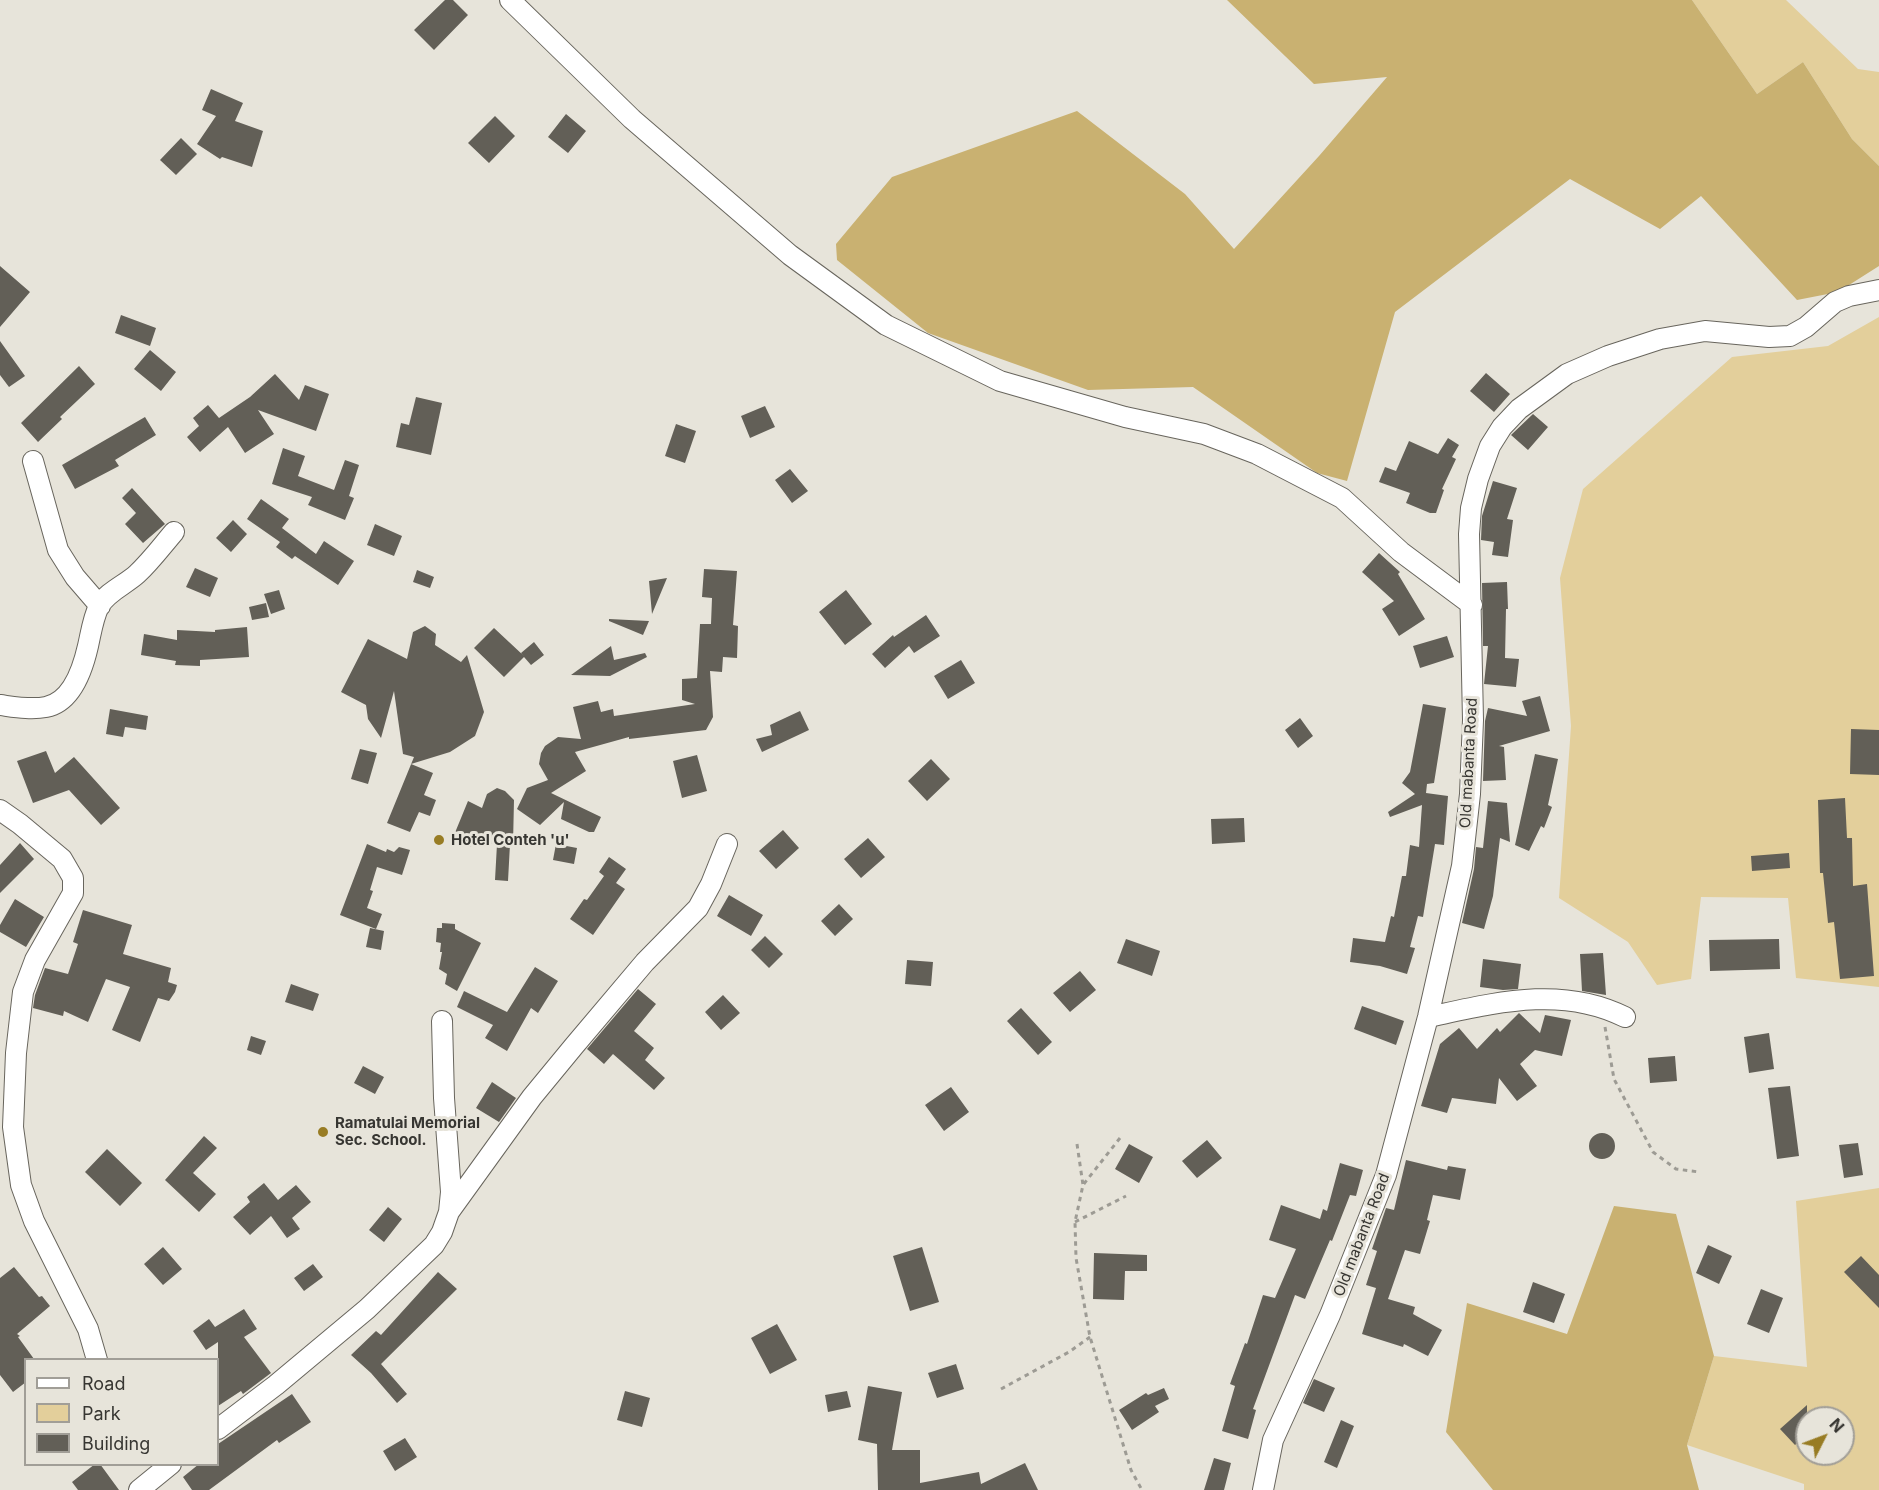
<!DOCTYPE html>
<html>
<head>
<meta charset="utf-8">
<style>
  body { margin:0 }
  #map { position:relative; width:1879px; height:1490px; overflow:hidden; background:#e7e4da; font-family:Inter,sans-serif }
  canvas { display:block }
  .legend { position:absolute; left:24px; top:1358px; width:195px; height:108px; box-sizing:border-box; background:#e7e4da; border:2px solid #a19e97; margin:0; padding:8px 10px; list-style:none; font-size:18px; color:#373632 }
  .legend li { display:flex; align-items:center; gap:12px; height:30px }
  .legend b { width:30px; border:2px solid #a19e97 }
  .north { position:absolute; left:1795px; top:1406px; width:60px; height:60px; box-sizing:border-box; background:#e7e4da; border:2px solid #a19e97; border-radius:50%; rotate:48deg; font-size:16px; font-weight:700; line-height:24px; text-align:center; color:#373632 }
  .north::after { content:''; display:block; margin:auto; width:21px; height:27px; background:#987c24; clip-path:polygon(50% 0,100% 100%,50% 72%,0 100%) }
</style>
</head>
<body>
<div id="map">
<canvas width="1879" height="1490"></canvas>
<ul class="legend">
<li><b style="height:8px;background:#fff"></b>Road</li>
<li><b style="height:16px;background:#e3cf9b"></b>Park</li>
<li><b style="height:16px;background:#625f57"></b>Building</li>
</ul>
<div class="north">N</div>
</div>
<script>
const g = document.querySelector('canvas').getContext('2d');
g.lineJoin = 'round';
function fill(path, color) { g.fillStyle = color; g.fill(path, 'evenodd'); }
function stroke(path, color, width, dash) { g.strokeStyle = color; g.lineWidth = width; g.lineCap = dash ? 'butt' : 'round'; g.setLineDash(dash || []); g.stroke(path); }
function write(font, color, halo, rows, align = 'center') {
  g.font = font + ' Inter,sans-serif'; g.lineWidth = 6; g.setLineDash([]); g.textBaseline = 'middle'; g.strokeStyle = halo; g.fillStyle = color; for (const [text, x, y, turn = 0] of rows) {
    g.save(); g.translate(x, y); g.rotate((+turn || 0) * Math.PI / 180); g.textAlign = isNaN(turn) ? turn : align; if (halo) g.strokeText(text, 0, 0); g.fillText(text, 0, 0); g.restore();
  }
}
fill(new Path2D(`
  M1692,0H1786L1858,69L1879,72V166L1852,139L1803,62L1757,94Z
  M1879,317V987L1796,978L1788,898L1701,897L1691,979L1657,985L1628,942L1559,898L1571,726L1560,578L1583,489L1732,357L1828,346Z
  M1879,1188V1490H1804V1484L1687,1445L1714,1356L1807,1367L1796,1201ZM1807,1418H1843V1454H1807Z`), '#e3cf9b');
fill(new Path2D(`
  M1227,0H1692L1757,94L1803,62L1852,139L1879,166V266L1838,292L1797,300L1701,196L1660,229L1570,179L1395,312L1347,481L1317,473L1193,387L1088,390L928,333L837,260L836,244L892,177L1077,111L1185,194L1234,249L1319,156L1387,77L1314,84Z
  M1614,1206L1676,1214L1714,1356L1687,1445L1699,1490H1493L1446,1432L1467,1303L1567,1334Z`), '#c9b171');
fill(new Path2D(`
  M445,0H453L468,15L434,50L414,30Z
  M211,89L243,103L235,121L263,131L252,167L222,157L220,159L197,144L216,116L202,110Z
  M566,114L586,131L568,153L548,137Z
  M495,116L515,136L489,163L468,143Z
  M181,138L197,154L176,175L160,160Z
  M0,266L30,292L0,327Z
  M121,315L156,328L150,346L115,333Z
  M0,341L25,376L9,387L0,375Z
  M150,350L176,372L161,391L134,369Z
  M79,366L95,384L60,417L62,419L38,442L21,423Z
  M1486,373L1510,394L1494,412L1470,391Z
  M275,374L299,400L305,385L329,394L316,431L258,410L274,434L245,453L228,427L200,452L187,437L199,426L193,418L208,405L219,418L250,397Z
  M416,397L442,403L431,455L396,447L401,423L409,425Z
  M765,406L775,427L750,438L741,416Z
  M1533,414L1548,427L1528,450L1511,435Z
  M145,417L156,435L115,460L119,466L75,489L62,465Z
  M676,424L696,431L685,463L665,456Z
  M1448,438L1459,445L1452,457L1456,459L1442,489L1444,490L1436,513H1430L1406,503L1410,493L1379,482L1385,467L1396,471L1409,441L1438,454Z
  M283,448L305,456L298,476L334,490L345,460L359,465L349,496L354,498L345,520L308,505L312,497L272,484Z
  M790,469L808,491L792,503L775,480Z
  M1493,481L1517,488L1507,519L1513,520L1508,557L1492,555L1494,542L1481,540L1482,516Z
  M132,488L165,524L143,543L125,524L136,513L122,498Z
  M261,499L289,519L282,528L316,554L324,541L354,561L338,585L295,556L292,559L276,547L280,542L247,519Z
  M233,520L247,534L231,552L216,538Z
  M375,524L402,536L394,556L367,545Z
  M1379,553L1400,572L1398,574L1425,619L1399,636L1382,609L1394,601L1362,572Z
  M195,568L218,578L210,597L186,587Z
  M704,569L737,571L733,625L738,626L737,658L723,657L722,672L710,671L713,717L706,730L629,739V737L575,752L586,771L551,793L601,817L594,832H589L561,819L564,802L540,825L517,809L527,788L548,780L539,764L541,753L545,746L558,737L581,739L573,707L598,701L601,712L613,709L614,716L695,704L682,700V679L697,678L700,624H711L712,598L702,597Z
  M417,570L434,577L430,588L413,582Z
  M667,578L652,614L649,581Z
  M1507,582L1508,609H1506L1505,658L1519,659L1516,687L1484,684L1488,646H1483L1482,583Z
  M279,590L285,609L271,614L264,594Z
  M846,590L872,624L845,645L819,612Z
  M266,603L269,617L252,620L249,607Z
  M926,615L940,636L914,653L909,646L885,668L872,654L893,635L894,637Z
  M609,619L649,621L643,635L609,621Z
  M425,626L436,634L435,645L461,662L467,655L484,712L475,736L450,752L411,764L433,773L424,795L436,800L430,816L419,812L410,832L387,823L414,757L403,754L394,691L381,738L368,719L366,705L341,692L368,639L407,659L413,632Z
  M247,627L249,657L200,660V666L175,665L176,661L141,655L144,634L177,640V630L215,632V630Z
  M494,628L524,656L521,653L534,642L544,655L531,665L524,657L504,677L474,648Z
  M1447,636L1454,657L1420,668L1413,646Z
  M611,646L614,660L645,653L647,657L610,676L571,675Z
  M961,660L975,683L948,699L934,676Z
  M1540,696L1550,731L1499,746L1504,747L1506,780L1483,781L1485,721L1488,708L1527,716L1522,701Z
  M1423,704L1446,708L1434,783L1427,784L1426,793L1448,796L1444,845L1435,844L1423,917L1418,916L1410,947L1415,948L1407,974L1380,966L1350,962L1353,938L1385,942L1391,916L1394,917L1402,876H1406L1410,845L1419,847L1422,805L1390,817L1388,812L1415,794L1402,783L1410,772Z
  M110,709L148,716L146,730L125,727L123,737L106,734Z
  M800,711L809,730L762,752L756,739L772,735L770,725Z
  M1300,718L1313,736L1298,748L1285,730Z
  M1851,729L1879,730V775L1850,774Z
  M360,749L377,753L368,784L351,779Z
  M46,751L55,773L74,757L120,808L101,825L69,790L33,803L17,761Z
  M1535,754L1558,759L1548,805L1552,807L1544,828L1541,826L1529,851L1515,845Z
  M697,755L707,791L682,798L673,761Z
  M931,759L950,779L927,801L908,781Z
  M497,788L505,791L514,800L513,844H510L508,881L495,880L497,844L472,843L471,847L452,840L468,801L482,808L487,794Z
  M1845,798L1847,838H1852L1853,886L1867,884L1874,976L1840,979L1834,922L1828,923L1823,873H1820L1818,800Z
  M1488,801L1507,803L1510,842L1500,838L1493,896L1484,929L1462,923L1474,869L1476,847L1483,848Z
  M1244,818L1245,842L1212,844L1211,819Z
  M783,830L799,848L776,869L759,851Z
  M868,838L885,857L861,878L844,859Z
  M20,843L34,859L0,893V865Z
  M367,844L386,852L387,849L394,852L399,847L410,850L402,875L377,867L370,890L373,891L367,908L382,914L376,929L340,915Z
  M556,844L577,848L574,864L553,860Z
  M1789,853L1790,868L1752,871L1751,856Z
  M609,857L626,869L616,883L625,889L593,935L570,919L584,899L587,900L604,876L599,872Z
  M729,895L763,915L751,936L717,916Z
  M15,899L44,917L26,947L0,932V925Z
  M839,904L853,919L835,936L821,921Z
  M83,910L132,925L123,954L171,968L168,982L177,985L175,992L169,1001L158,998L140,1042L112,1030L130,987L106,979L88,1022L64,1011L63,1016L33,1008L35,995L45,968L68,974L78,944L73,942Z
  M442,923L455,924V929L481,943L457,991L445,984L447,974L439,969L442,952H440L441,943L436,942L437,928H442Z
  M370,928L384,931L381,950L366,947Z
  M765,936L783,954L769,968L751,950Z
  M1126,939L1160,951L1152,976L1117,963Z
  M1779,939L1780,969L1710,971L1709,940Z
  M1603,953L1606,995L1582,991L1580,954Z
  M1483,959L1521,964L1518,989L1503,990L1480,987Z
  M907,960L933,962L931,986L905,984Z
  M535,967L558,981L538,1013L531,1008L507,1051L485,1038L493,1025L457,1007L464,991L507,1012Z
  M1080,971L1096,990L1070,1012L1053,993Z
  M291,984L319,994L313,1011L285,1002Z
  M638,989L656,1004L634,1031L654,1048L645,1060L665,1078L654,1090L613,1054L604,1064L587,1049Z
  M723,995L740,1013L721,1030L705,1012Z
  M1362,1006L1404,1021L1396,1045L1354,1029Z
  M1021,1008L1052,1042L1038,1055L1007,1021Z
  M1519,1013L1540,1033L1545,1015L1571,1020L1562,1056L1535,1050L1520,1064L1537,1086L1517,1101L1499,1078L1496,1104L1452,1098L1447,1113L1421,1106L1440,1044L1459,1028L1477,1049L1497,1028L1500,1032Z
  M1769,1033L1774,1069L1749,1073L1744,1037Z
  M251,1036L266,1041L261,1055L247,1050Z
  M1675,1056L1677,1081L1650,1083L1648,1058Z
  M363,1066L384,1077L375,1094L354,1083Z
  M492,1082L516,1098L499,1122L476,1108Z
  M1790,1086L1799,1156L1777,1159L1768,1088Z
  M951,1087L969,1112L944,1131L925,1105Z
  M1589 1146a13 13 0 1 1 26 0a13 13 0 1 1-26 0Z
  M204,1136L217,1148L193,1173L216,1194L199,1212L165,1180Z
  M1207,1140L1222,1158L1197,1178L1182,1161Z
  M1858,1143L1863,1175L1844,1178L1839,1145Z
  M1129,1144L1153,1157L1139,1183L1115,1169Z
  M107,1149L142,1183L120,1206L85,1172Z
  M1406,1160L1447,1170L1448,1166L1466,1169L1460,1200L1433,1195L1427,1220L1430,1221L1420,1254L1405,1250L1388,1299L1415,1307L1413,1314L1442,1330L1428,1356L1404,1344L1403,1347L1362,1334L1376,1288L1366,1285L1377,1251L1372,1249L1386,1208L1394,1210Z
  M1340,1163L1363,1170L1356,1196L1350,1195L1332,1241L1330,1240L1305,1299L1295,1295L1253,1409L1256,1410L1248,1439L1222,1431L1235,1386L1230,1384L1245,1343L1247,1344L1263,1295L1275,1298L1296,1249L1269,1240L1281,1205L1320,1219L1323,1209L1327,1211Z
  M264,1183L278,1200L296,1185L311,1202L292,1218L300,1229L287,1238L271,1216L250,1235L233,1217L250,1202L247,1197Z
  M388,1207L402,1219L384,1242L369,1230Z
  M1708,1245L1732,1256L1719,1284L1696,1273Z
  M163,1247L182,1269L163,1285L144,1264Z
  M922,1247L939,1302L910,1311L893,1256Z
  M1094,1253L1147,1255V1271H1125L1124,1300L1093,1299Z
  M1861,1256L1879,1275V1308L1844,1272Z
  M313,1264L323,1277L304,1291L294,1278Z
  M14,1267L39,1297L42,1296L50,1306L17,1334L20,1336L18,1337L34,1359H26V1382L13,1392L0,1375V1278Z
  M438,1272L457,1289L381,1364L407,1394L397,1403L371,1373L351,1355L376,1331L381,1335Z
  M1533,1282L1565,1294L1554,1323L1523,1312Z
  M1761,1289L1783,1298L1769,1333L1747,1324Z
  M244,1309L257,1329L244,1337L271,1373L243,1394L241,1391L218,1406V1342L206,1350L193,1331L209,1319L215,1327Z
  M777,1324L797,1360L770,1374L751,1338Z
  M956,1364L964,1389L937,1398L928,1373Z
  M1314,1379L1335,1388L1324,1412L1303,1403Z
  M868,1386L902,1392L892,1450H920V1483L979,1472L981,1484L1025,1463L1038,1490H920V1486V1490H878L877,1444L858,1440Z
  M1164,1388L1169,1399L1155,1406L1159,1412L1132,1430L1119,1410L1146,1393L1148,1395Z
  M625,1391L650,1398L642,1427L617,1420Z
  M847,1391L851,1407L828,1412L825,1395Z
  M292,1394L311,1422L279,1443L277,1440L209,1490H192L183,1477L199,1464H218V1444Z
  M1807,1405V1434L1795,1445L1780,1429Z
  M1341,1420L1354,1426L1337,1468L1324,1462Z
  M405,1438L417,1457L395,1471L383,1451Z
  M1214,1458L1231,1463L1224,1490H1204Z
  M95,1464H100L119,1490H78L72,1482Z`), '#625f57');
const minor = new Path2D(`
  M510,0L632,119L790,255L886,325L1000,381L1125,417L1204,434L1257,454L1342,498L1401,552L1472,605
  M33,461L58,550L75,577L100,606
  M0,705C15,707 31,710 46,707C72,702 83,668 88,646C91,633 93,618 99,606C108,591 125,585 137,574C151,561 162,546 174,532
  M0,810L20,824L62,859L73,878V893L35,960L23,992L16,1053L13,1127L21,1185L34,1221L88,1329L97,1360
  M1428,1017C1495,1003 1561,985 1625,1017
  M449,1212L532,1097L574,1046L645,962L698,908L711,884L727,844
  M218,1429L276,1385L367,1309L434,1245L442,1232L449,1212L451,1192L444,1098L442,1021
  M139,1490L171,1464
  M1263,1490L1273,1440L1330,1315L1386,1175L1428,1017L1462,866L1470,794L1473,720L1469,534L1471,508L1478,479L1490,446L1502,427L1519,409L1567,374L1608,356L1660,339L1705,331L1769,337L1790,336L1806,327L1835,302L1849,296L1879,290`);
stroke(minor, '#68655d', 22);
stroke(new Path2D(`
  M1605,1027L1614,1079L1653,1152L1676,1169L1699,1172
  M1120,1138L1083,1185L1075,1222L1076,1258L1090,1337L1131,1470L1142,1490
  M1077,1144L1083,1185
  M1075,1222L1126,1196
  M1001,1389L1069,1352L1090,1337`), '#9d9b94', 3, [4.5, 4.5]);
stroke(minor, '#fff', 20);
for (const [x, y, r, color] of [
  [439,840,6,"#987c24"],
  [323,1132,6,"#987c24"]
]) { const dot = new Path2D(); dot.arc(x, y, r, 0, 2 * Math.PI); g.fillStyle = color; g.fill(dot); stroke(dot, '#e7e4da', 2); }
write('15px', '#373632', '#e7e4da', [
  ["Old mabanta Road",1469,763,-87],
  ["Old mabanta Road",1362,1235,-69]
]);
write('bold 15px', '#373632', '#e7e4da', [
  ["Hotel Conteh 'u'",451,840],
  ["Ramatulai Memorial",335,1123],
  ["Sec. School.",335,1140]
], 'left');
</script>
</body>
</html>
